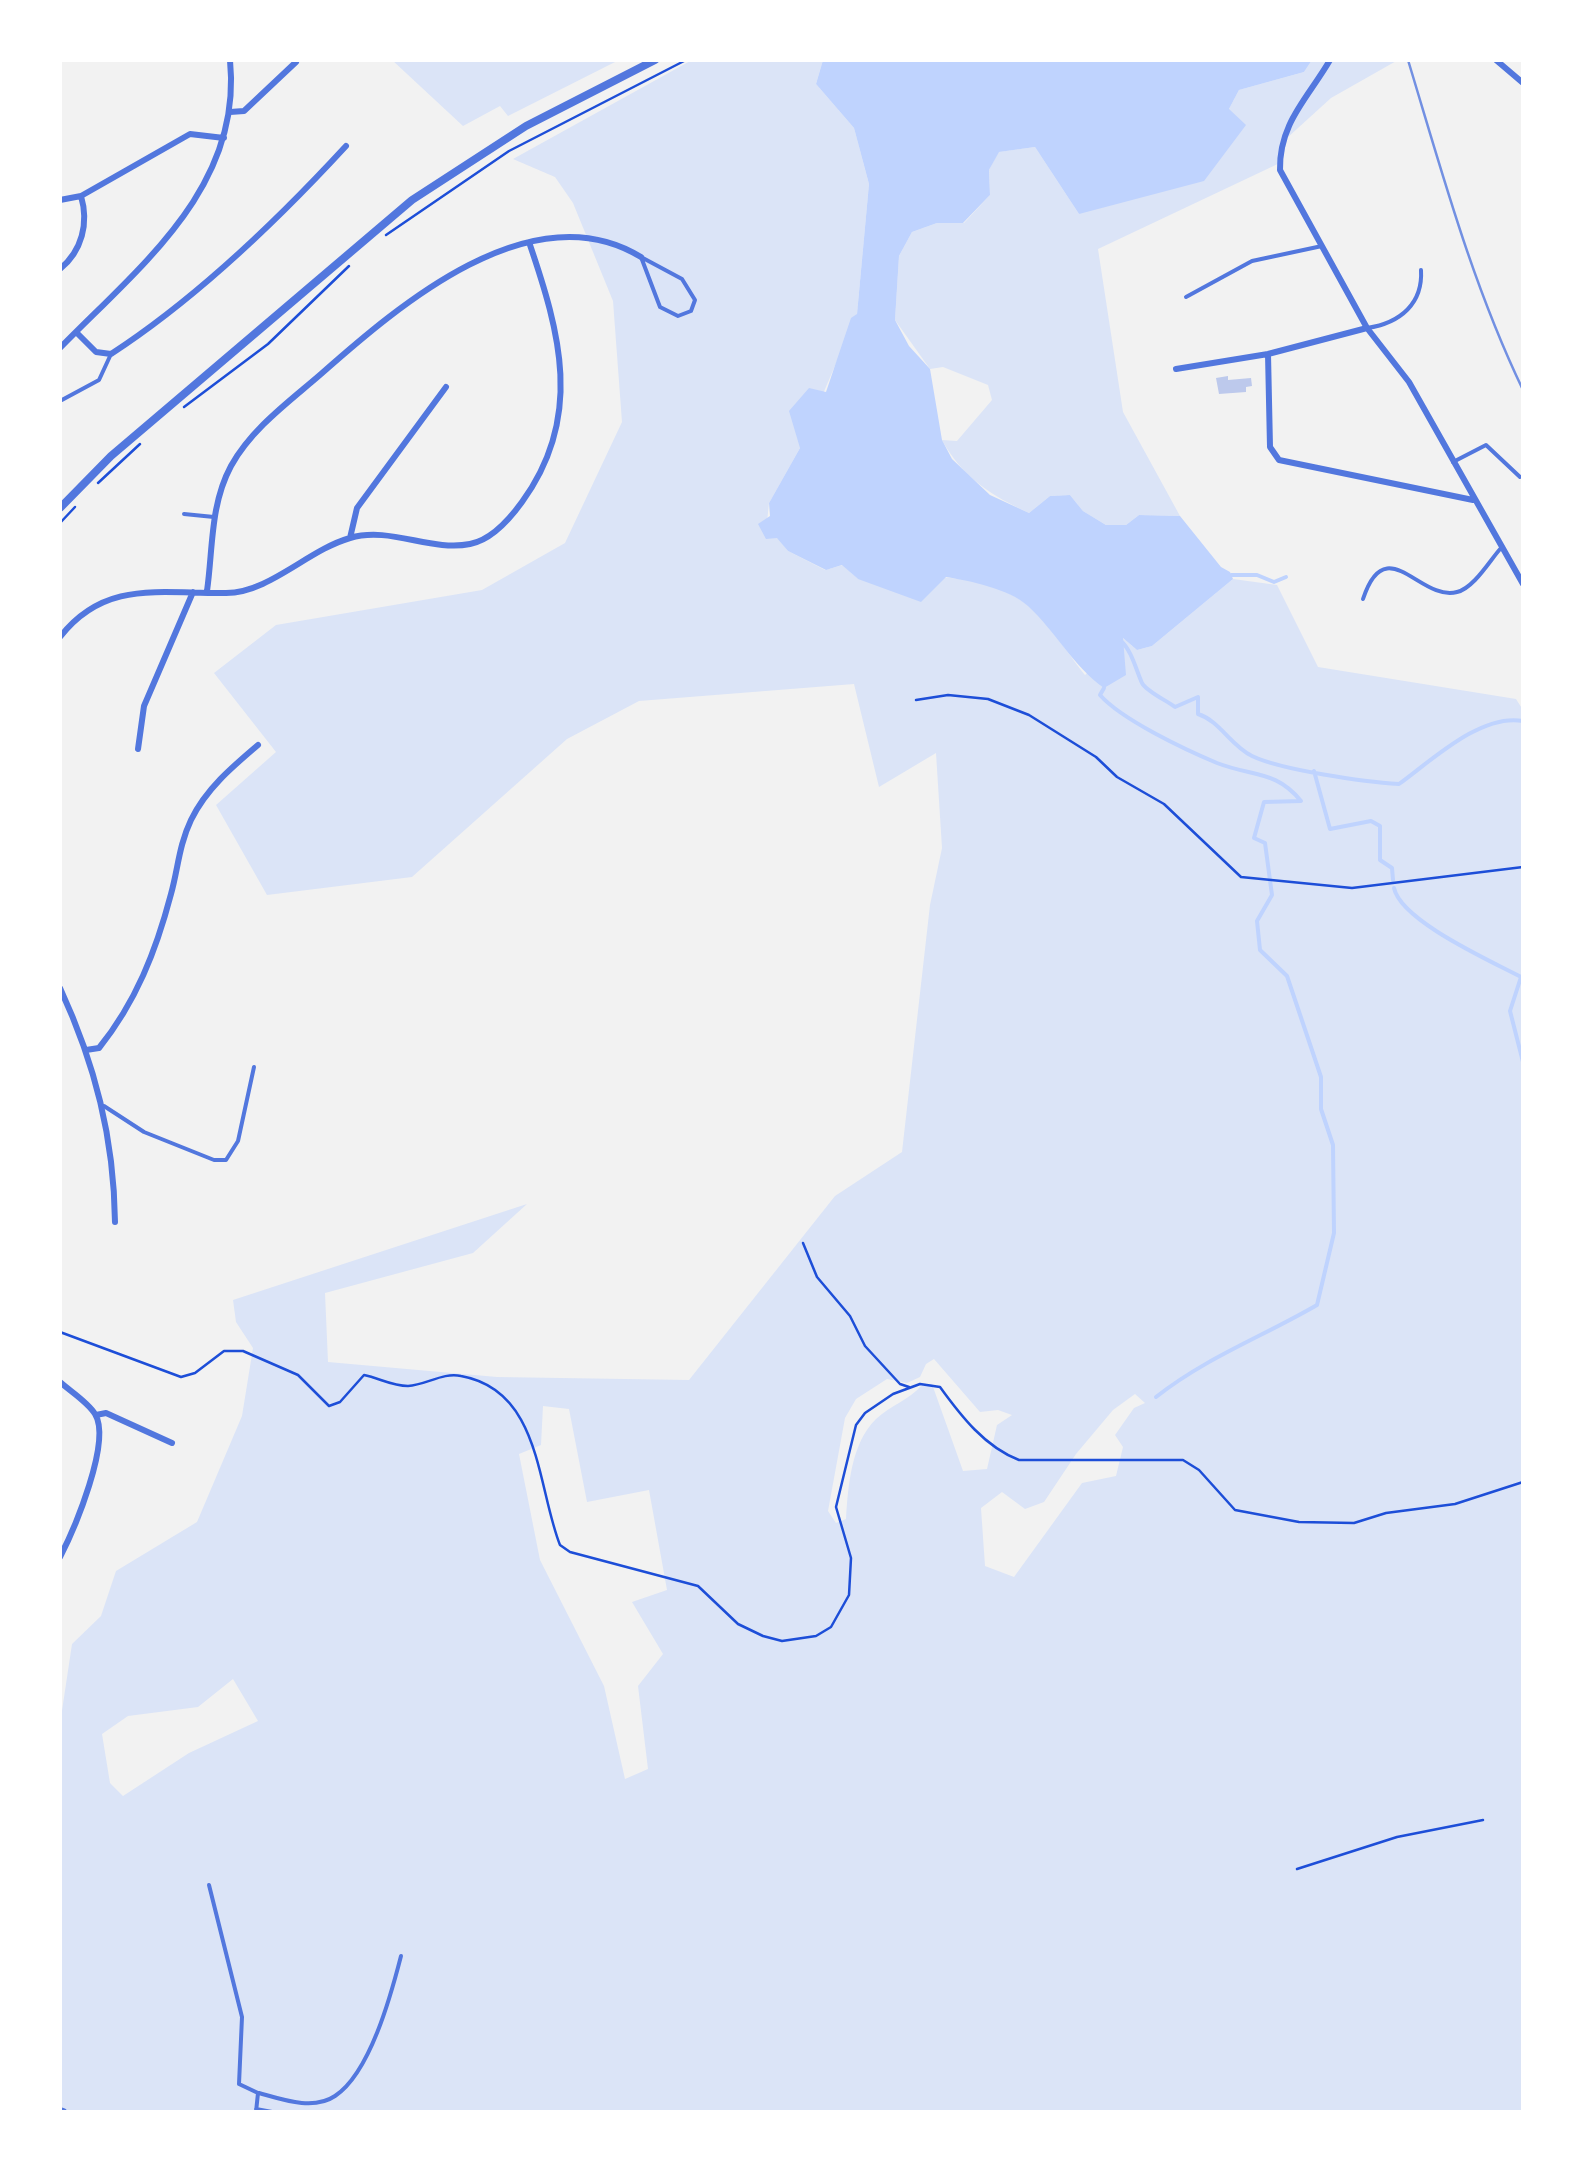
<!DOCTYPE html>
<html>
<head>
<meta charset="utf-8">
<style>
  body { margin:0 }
  #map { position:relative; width:1583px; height:2172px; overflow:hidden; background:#f2f2f2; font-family:"Sofia Sans Condensed",sans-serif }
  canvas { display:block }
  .frame { position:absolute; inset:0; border:62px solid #fff; pointer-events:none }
</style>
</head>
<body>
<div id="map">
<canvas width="1583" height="2172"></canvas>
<div class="frame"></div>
</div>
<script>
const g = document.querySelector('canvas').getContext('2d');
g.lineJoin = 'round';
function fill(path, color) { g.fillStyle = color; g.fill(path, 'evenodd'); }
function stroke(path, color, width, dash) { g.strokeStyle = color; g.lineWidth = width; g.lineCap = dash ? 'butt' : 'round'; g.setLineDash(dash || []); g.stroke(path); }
fill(new Path2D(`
  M392,60H619L508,116L500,106L463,126Z
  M692,60H823L816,84L854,128L869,184L857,314L800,448L769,503L767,522L788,551L825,570L843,565L858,579C913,577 978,569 1025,603C1048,620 1067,653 1085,675L1123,638L1137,650L1152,646L1233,579L1277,585L1318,667L1516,699L1523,710V2112H60V1724L72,1644L101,1616L116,1571L197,1522L242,1416L253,1348L236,1322L233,1300L527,1204L473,1253L325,1293L328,1362L497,1377L689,1380L835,1196L902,1152L930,905L942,848L936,753L879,787L854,684L639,701L567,739L412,877L267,895L216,805L276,752L214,673L276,625L482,590L565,543L622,422L613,301L573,203L555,177L513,159ZM934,1359L980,1412L998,1410L1012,1415L997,1425L987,1469L963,1471L932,1384L922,1385C908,1401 891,1405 876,1419C851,1443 848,1487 846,1519L836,1523L828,1511L845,1418L856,1399L887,1379L907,1383L920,1377L926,1364ZM1135,1394L1145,1403L1134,1408L1115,1435L1123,1447L1116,1476L1082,1483L1014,1577L985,1566L981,1508L1002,1492L1025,1509L1044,1502L1076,1454L1113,1410ZM543,1406L569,1409L587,1502L649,1490L667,1590L632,1602L663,1654L638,1686L648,1769L625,1779L604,1686L540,1560L519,1454L541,1445ZM233,1679L258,1721L189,1753L123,1796L110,1783L102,1734L128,1716L198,1707Z
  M1312,60H1398L1331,98L1287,138L1282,162L1098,249L1123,412L1180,516L1139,515L1126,525H1106L1083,511L1070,495L1050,496L1029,513C992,496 962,477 942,440L957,441L992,400L988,385L943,367L930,369L895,320L899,256L912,232L937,223H964L990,195L989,170L998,152L1035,147L1079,214L1229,109L1239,90L1304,72Z`), '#dbe4f7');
fill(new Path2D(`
  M823,60H1312L1304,72L1239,90L1229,109L1246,125L1204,181L1079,214L1035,147L999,152L989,170L990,195L963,223H937L912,232L899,256L895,320L909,346L930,369L942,440L952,459L990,495L1029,513L1050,496L1070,495L1083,511L1106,525H1126L1139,515L1180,516L1221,567L1230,572L1233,579L1152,646L1137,650L1123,638L1126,675L1104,688C1073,666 1056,632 1028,606C1009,589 971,581 946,577L921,602L858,579L842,565L826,570L788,551L777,538L766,539L758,524L770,516L769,503L800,448L789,411L809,388L826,392L851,318L857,314L869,184L854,128L816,84Z`), '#bfd3fe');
stroke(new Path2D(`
  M1231,575H1257L1274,582L1286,577
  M1121,641C1132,651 1136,670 1142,683C1147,692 1166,700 1175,707L1198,697V714C1220,721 1230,745 1252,756C1281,770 1365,782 1399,784C1431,761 1481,713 1523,721
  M1104,688L1100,695C1122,720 1186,750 1217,763C1253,777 1276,770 1301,801L1264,802L1254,838L1265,843L1272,895L1257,921L1260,950L1287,976L1321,1077V1109L1333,1145L1334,1233L1317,1305C1262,1337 1207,1357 1156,1397
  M1314,771L1330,829L1371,821L1380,826V860L1392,868L1393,880
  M1394,888C1401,921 1491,961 1521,977L1510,1011L1523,1062`), '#bfd3fe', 4);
fill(new Path2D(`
  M1228,376V380L1251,378L1252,386L1246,387V392L1219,394L1216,378Z`), '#bdc9ec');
stroke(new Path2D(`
  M386,235L509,151L686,60
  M184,407L268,344L349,266
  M98,483L140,444
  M60,523L75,507
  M916,700L948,695L988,699L1029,715L1096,757L1117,777L1164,804L1241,877L1352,888L1523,867
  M803,1243L817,1277L850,1316L865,1346L900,1384L909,1387
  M60,1332L181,1377L195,1373L224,1351H243L298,1375L329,1406L340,1402L364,1375C379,1378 392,1386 408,1386C426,1385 443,1372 461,1376C541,1390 537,1487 560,1545L570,1552L698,1586L738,1624L763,1636L782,1641L816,1636L831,1627L849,1595L851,1558L836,1507L856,1425L865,1413L893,1394L920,1384L940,1387C961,1416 985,1447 1019,1460H1183L1199,1470L1235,1510L1299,1522L1354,1523L1386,1513L1455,1504L1523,1482
  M1297,1869L1397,1837L1483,1820`), '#1d4ed8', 2.5);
stroke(new Path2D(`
  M641,257L682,279L695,300L691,311L678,316L660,307Z
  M1186,297L1252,261L1322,246
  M1367,328C1401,323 1423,303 1421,270
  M60,401L99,380L111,354
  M1453,462L1486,445L1520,477
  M184,514L214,517
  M1363,599C1386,529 1420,602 1457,592C1474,588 1490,560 1501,548
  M104,1106L144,1132L214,1160H226L238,1141L254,1067
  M209,1885L242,2017L239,2084L258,2093L256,2112
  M259,2093C281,2099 313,2111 335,2096C370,2073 391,1995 401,1956
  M256,2109L272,2112`), '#5277de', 4);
stroke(new Path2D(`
  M1330,60C1308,98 1279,123 1280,170L1367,328L1409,382L1523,584
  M1496,60L1523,83
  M230,112L244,111L296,62
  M60,200L81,196L190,134L224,138
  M60,269C82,251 89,223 81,196
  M76,332L96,352L111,354C197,298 276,222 346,146
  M60,348C140,266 243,187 230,60
  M1268,354L1270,447L1279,460L1473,500
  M1176,369L1268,354L1367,328
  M350,538L357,508L446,387
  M207,591C213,549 210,505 231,466C252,428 290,401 321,374C398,306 532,190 641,257
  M60,637C105,579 162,594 226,593C269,593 308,550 350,538C390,526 431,552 470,544C491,540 509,520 522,502C584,417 560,333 529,242
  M138,749L144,706L193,592
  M60,988C95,1064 114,1138 115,1222
  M86,1050L99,1048C136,1002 156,951 171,894C178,869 179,845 191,820C206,789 232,767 258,745
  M60,1382C70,1391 88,1402 95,1414C112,1441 74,1530 60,1557
  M96,1415L106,1413L172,1443`), '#5277de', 6);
stroke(new Path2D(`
  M60,508L111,456L412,200L526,126L655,60
  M60,2111L63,2112`), '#5277de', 8);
stroke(new Path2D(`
  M1408,60C1442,172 1472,284 1523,390`), '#7290e2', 2.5);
</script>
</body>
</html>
